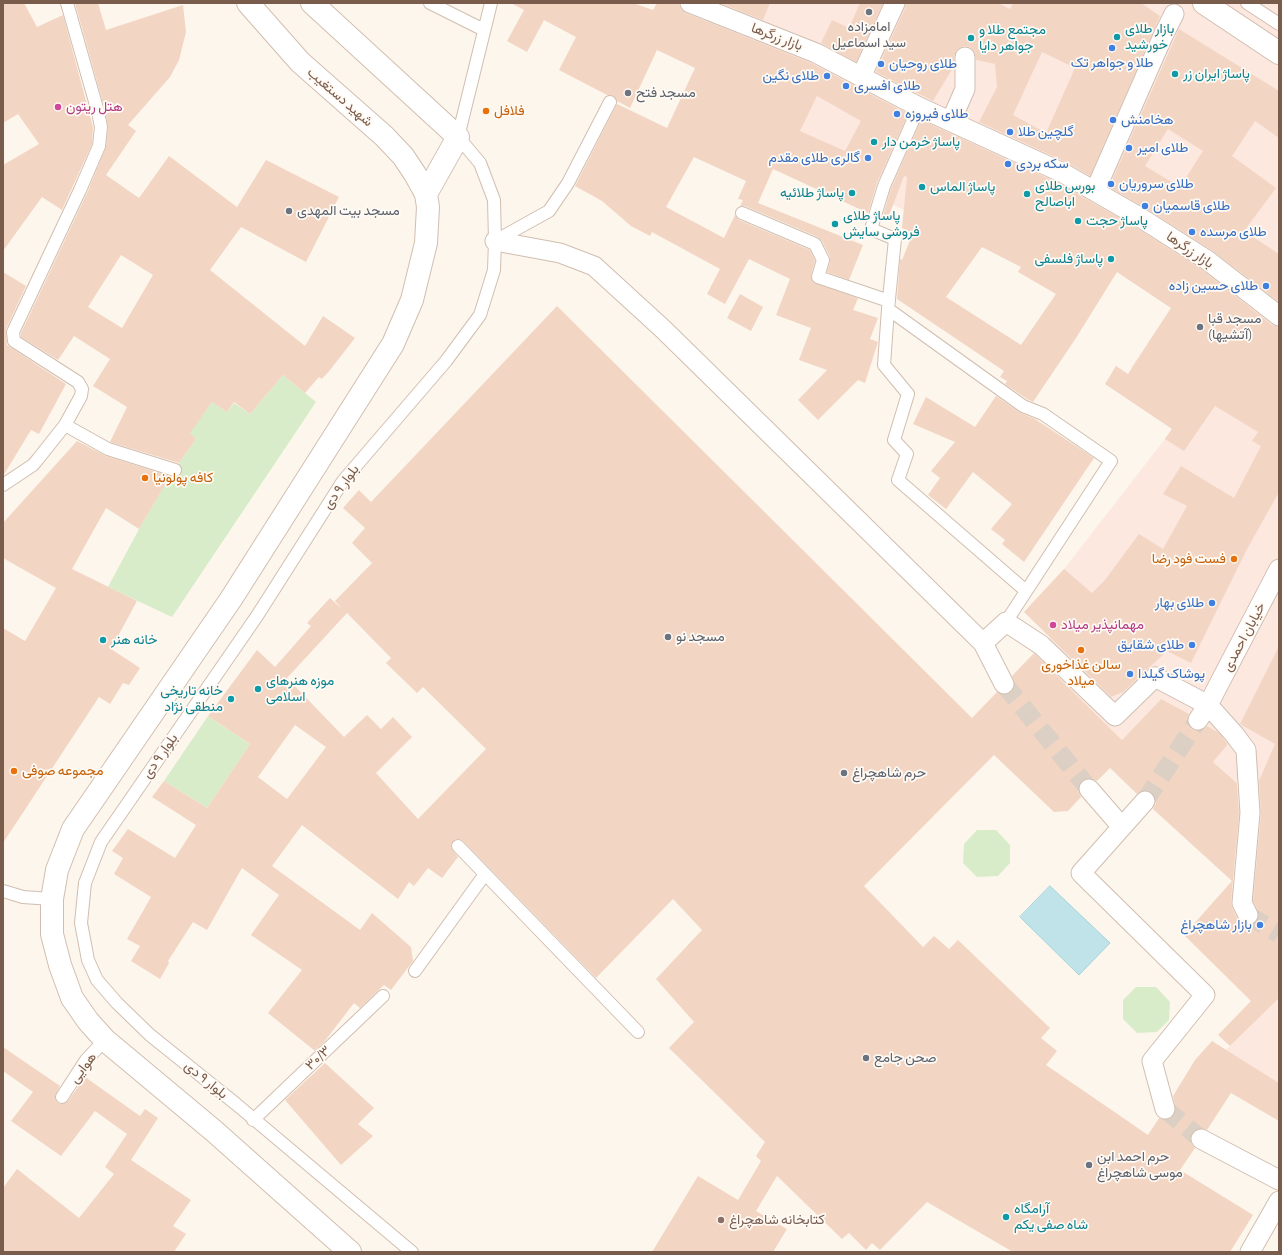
<!DOCTYPE html>
<html>
<head>
<meta charset="utf-8">
<style>
  body { margin:0 }
  #map { position:relative; width:1282px; height:1255px; overflow:hidden; background:#fdf6ec; font-family:"Alegreya Sans",sans-serif }
  canvas { display:block }
  .frame { position:absolute; inset:0; border:4px solid #7a5c4d; pointer-events:none }
</style>
</head>
<body>
<div id="map">
<canvas width="1282" height="1255"></canvas>
<div class="frame"></div>
</div>
<script>
const g = document.querySelector('canvas').getContext('2d');
g.lineJoin = 'round';
function fill(path, color) { g.fillStyle = color; g.fill(path, 'evenodd'); }
function stroke(path, color, width, dash) { g.strokeStyle = color; g.lineWidth = width; g.lineCap = dash ? 'butt' : 'round'; g.setLineDash(dash || []); g.stroke(path); }
function write(font, color, halo, rows, align = 'center') {
  g.font = font + ' "Alegreya Sans",Vazirmatn,sans-serif'; g.lineWidth = 3.5; g.setLineDash([]); g.textBaseline = 'middle'; g.strokeStyle = halo; g.fillStyle = color; for (const [text, x, y, turn = 0] of rows) {
    g.save(); g.translate(x, y); g.rotate((+turn || 0) * Math.PI / 180); g.textAlign = isNaN(turn) ? turn : align; if (halo) g.strokeText(text, 0, 0); g.fillText(text, 0, 0); g.restore();
  }
}
fill(new Path2D(`
  M700,3H1279V976L1209,918L1236,884L1241,851L1217,830L1240,806V785L1213,762L1230,741L1198,720L1161,699L1122,740L1035,653L1050,637L1024,612L1064,569L1165,439L1188,404L1131,368L1171,308L1086,251L920,218L885,201L880,178L842,159L791,127L695,49L709,19Z
  M1279,998V1083L1226,1050Z`), '#fde8e0');
fill(new Path2D(`
  M283,375L316,402L172,617L108,587L139,529L169,477L196,439L189,433L212,402L227,412L234,403L250,414Z
  M208,716L250,744L207,808L164,781Z
  M977,830H996L1010,845V863L998,876L977,877L963,863L964,844Z
  M1136,987H1156L1170,1002L1169,1020L1157,1032L1137,1033L1123,1019V1000Z`), '#d8ecc9');
const water = new Path2D(`
  M1050,886L1110,943L1079,975L1020,917Z`);
fill(water, '#bfe3e8');
stroke(water, '#a5d3da', 1);
fill(new Path2D(`
  M3,3H24L37,27L63,15L93,127L92,144L62,210L42,197L3,251V165L39,144L18,114L3,123Z
  M75,3H98L106,30L183,5L186,32L179,60L170,77L128,125L136,131L106,175L139,198L169,156L237,207L266,160L339,197L306,262L241,227L210,270L305,346L323,316L355,338L330,370L322,379L319,377L305,393L283,375L250,414L234,402L227,412L212,402L190,433L196,439L179,463L110,442L127,407L93,386L110,359L74,336L58,360L21,337V333L87,193L106,147L108,128L105,110ZM121,255L153,275L122,328L88,307Z
  M511,3H633L653,10L657,3H679L681,9L686,13L811,63L908,114L877,183L868,213L773,169L758,203L863,245L849,280L827,272L830,262V257L822,241L818,237L745,206H740L743,200L738,199L746,181L694,157L666,207L724,238L735,215L739,220L810,250L815,261L811,275L813,282L858,298L853,310L878,318L870,339L878,342L865,383L858,380L818,420L798,400L827,370L799,360L811,328L776,315L790,279L749,259L725,304L707,294L720,269L652,232L650,236L631,226L602,201L575,186L617,104L667,128L695,68L657,50L630,108L617,101L614,96L607,95L559,70L576,37L544,20L527,52L507,41L524,10ZM817,96L861,121L845,151L800,131Z
  M720,3H770L763,20Z
  M860,3H883L856,62L821,43L832,20L849,28Z
  M906,3H998L1010,9L1013,3H1141L1160,16L1090,176L1068,163L979,122L997,87L995,64L976,60L975,52L970,47L965,46L960,47L956,51L954,57V66L933,101L876,72L905,8ZM1042,52L1075,68L1046,133L1013,115Z
  M1179,29L1279,91V138L1255,121L1232,156L1276,188L1244,231L1279,254V302L1213,251L1147,209L1109,187ZM1168,129L1203,151L1180,187L1145,166Z
  M921,120L1058,183L1135,227L1201,269L1272,325L1279,327V492L1246,551L1191,663L1167,651L1123,692L1111,697L1024,612L1064,569L1092,593L1105,580L1139,534L1163,549L1187,506L1163,494L1181,466L1234,498L1261,446L1252,441L1258,432L1215,406L1184,451L1165,439L1172,429L1105,384L1116,366L1128,374L1171,308L1117,272L1076,338L1033,402L1027,399L1005,384L1007,381L1000,377L1004,371L897,299L900,259L902,260L913,233L902,228L907,177L904,176L887,221L882,219L891,189ZM982,247L1021,267L1018,272L1056,294L1021,345L946,297Z
  M3,272L26,286L6,329L7,345L66,384L39,434L31,430L3,476Z
  M740,294L763,307L751,331L727,318Z
  M557,306L972,718L997,692L1004,695L1009,694L1013,690L1015,684L1012,676L1034,653L1122,740L1161,699L1189,714L1187,720L1188,724L1192,729L1198,731L1202,730L1207,726L1219,733L1228,744L1213,762L1237,783L1239,813L1231,902L1232,908L1238,920L1242,924L1247,926L1253,925L1257,921L1259,916L1258,910L1253,901L1261,814L1259,781L1275,744L1240,724L1279,646V998L1230,1046L1218,1035L1251,1001L1184,935L1232,881L1153,809L1156,803L1155,797L1153,793L1147,790L1141,791L1137,794L1110,768L1097,781L1092,779L1087,778L1082,780L1079,785L1078,791L1081,797L1068,811L1054,812L994,755L864,886L923,947L934,936L949,949L958,940L1050,1028L1041,1038L1057,1051L1046,1065L1148,1135L1159,1118L1167,1120L1173,1116L1176,1111L1173,1096L1195,1060L1212,1041L1279,1083V1121L1231,1093L1207,1130L1200,1128L1195,1130L1191,1134L1190,1140L1192,1145L1195,1148L1180,1170L1253,1215L1230,1252H1013L927,1202L880,1250L872,1243L866,1250L849,1233L842,1239L777,1176L756,1211L787,1229L773,1252H652L698,1176L738,1200L761,1161L756,1156L765,1142L669,1048L694,1022L656,979L702,930L673,899L596,978L463,841L460,839H456L451,844V848L458,857L442,878L428,868L414,886L409,882L398,899L302,825L272,866L360,930L372,913L411,947L413,961L391,990L384,985L360,1008L354,1003L324,1042L315,1051L268,1013L302,970L251,935L279,895L242,868L207,930L193,922L168,961L169,963L160,979L131,961L140,946L127,939L151,897L114,874L123,858L112,851L128,829L175,858L196,825L152,797L164,781L207,808L250,744L208,716L257,650L275,667L311,626L307,623L330,598L342,609L335,601L372,563L352,543L365,528L343,508L359,490L371,502ZM347,613L391,658L386,663L417,693L423,687L486,749L418,819L376,773L412,737L393,717L381,729L367,715L344,737L287,678ZM295,725L326,747L287,799L258,777Z
  M996,396L1019,412L1035,419L1094,458L1024,562L1002,544L1005,540L991,529L1012,504L973,472L946,509L928,495L940,478L931,471L955,442L913,424L926,397L975,427Z
  M77,441L106,456L170,476L139,529L106,508L72,569L137,601L111,649L140,668L129,685L123,683L110,704L99,697L3,843V628L25,641L56,588L3,558V523Z
  M3,1047L60,1086L55,1096L56,1101L58,1103L62,1104L68,1101L85,1077L140,1116L145,1109L158,1118L131,1160L191,1200L173,1226L186,1234L174,1252H3V1188L17,1169L79,1218L114,1174L105,1167L127,1134L95,1111L61,1156L11,1121L33,1092L3,1071Z
  M325,1063L374,1108L358,1124L373,1136L341,1165L285,1100Z`), '#f3d5c3');
stroke(new Path2D(`
  M1004,684L1089,789
  M1145,801L1198,720
  M1248,915L1279,934
  M1165,1109L1201,1139`), '#dcd0c4', 19, [19, 10]);
const service = new Path2D(`
  M430,3L484,30
  M1247,3L1279,24
  M919,107L884,186L871,229L895,239L888,309L1023,406L1043,414L1111,461L1006,622
  M742,213L815,244L823,260L818,277L889,301
  M495,241L549,211L568,183L610,102
  M888,309L884,365L908,394L894,440L907,454L898,480L1026,591
  M65,425L108,449L175,470
  M3,485L33,465L38,459L65,425L81,396L82,389L78,382L14,341L13,332L80,190L99,146L101,127L98,112L67,3
  M458,846L638,1032
  M3,891L23,897L52,899
  M415,971L485,874
  M62,1097L86,1060L105,1040
  M253,1120L383,996
  M412,1252L236,1104L150,1035L117,1003L97,980L88,960L81,923L85,883L101,842L257,616L343,481L446,361L480,315L494,270L495,241L494,200L480,163L458,137L491,3`);
const pedestrian = new Path2D(`
  M690,3L816,53L919,107L1063,173L1141,218L1207,260L1279,316
  M861,77L895,3
  M951,121L965,89V57
  M1095,191L1163,36L1174,14
  M495,241L560,253L594,266L663,329L983,643L1006,622L1041,645L1115,716L1155,677L1208,705L1234,734L1246,750L1250,813L1242,903L1248,915
  M983,643L1004,684
  M1198,720L1208,705L1279,569
  M1089,789L1122,827
  M1145,801L1081,873L1205,995L1152,1061L1165,1109
  M1201,1139L1279,1180
  M1250,1252L1279,1201`);
const tertiary = new Path2D(`
  M248,3L300,62L384,136L403,156L415,174L426,194L428,207L426,243L412,300L393,344L231,599L73,829L57,870L52,899V934L60,965L72,998L88,1021L105,1040L214,1131L350,1252
  M312,3L458,137L426,194
  M1204,3L1279,53`);
stroke(service, '#d1beb0', 14);
stroke(pedestrian, '#d1beb0', 21);
stroke(tertiary, '#d1beb0', 24);
stroke(service, '#fff', 12);
stroke(pedestrian, '#fff', 19);
stroke(tertiary, '#fff', 22);
for (const [x, y, r, color] of [
  [869,12,4,"#6b7280"],
  [1117,37,4,"#0f9aa8"],
  [971,38,4,"#0f9aa8"],
  [1112,48,4,"#3f7fe0"],
  [881,64,4,"#3f7fe0"],
  [1175,74,4,"#0f9aa8"],
  [827,76,4,"#3f7fe0"],
  [846,86,4,"#3f7fe0"],
  [628,93,4,"#6b7280"],
  [58,107,4,"#d1479c"],
  [486,111,4,"#e8710a"],
  [897,114,4,"#3f7fe0"],
  [1113,120,4,"#3f7fe0"],
  [1010,132,4,"#3f7fe0"],
  [874,142,4,"#0f9aa8"],
  [1129,148,4,"#3f7fe0"],
  [868,158,4,"#3f7fe0"],
  [1008,164,4,"#3f7fe0"],
  [1111,184,4,"#3f7fe0"],
  [922,187,4,"#0f9aa8"],
  [852,193,4,"#0f9aa8"],
  [1027,194,4,"#0f9aa8"],
  [1145,206,4,"#3f7fe0"],
  [289,211,4,"#6b7280"],
  [1078,221,4,"#0f9aa8"],
  [835,224,4,"#0f9aa8"],
  [1192,232,4,"#3f7fe0"],
  [1111,259,4,"#0f9aa8"],
  [1266,286,4,"#3f7fe0"],
  [1200,327,4,"#6b7280"],
  [145,478,4,"#e8710a"],
  [1234,559,4,"#e8710a"],
  [1212,603,4,"#3f7fe0"],
  [1053,625,4,"#d1479c"],
  [668,637,4,"#6b7280"],
  [103,640,4,"#0f9aa8"],
  [1192,645,4,"#3f7fe0"],
  [1081,650,4,"#e8710a"],
  [1130,674,4,"#3f7fe0"],
  [258,689,4,"#0f9aa8"],
  [231,699,4,"#0f9aa8"],
  [14,771,4,"#e8710a"],
  [844,773,4,"#6b7280"],
  [1260,925,4,"#3f7fe0"],
  [866,1058,4,"#6b7280"],
  [1089,1165,4,"#6b7280"],
  [1006,1217,4,"#0f9aa8"],
  [721,1220,4,"#8d6e63"]
]) { const dot = new Path2D(); dot.arc(x, y, r, 0, 2 * Math.PI); g.fillStyle = color; g.fill(dot); stroke(dot, '#fffaf3', 1.5); }
write('14px', '#5b616d', '#fffaf3', [
  ["امامزاده",869,27,"center"],
  ["سید اسماعیل",869,43,"center"],
  ["مسجد فتح",636,93],
  ["مسجد بیت المهدی",297,211],
  ["مسجد قبا",1208,319],
  ["(آتشیها)",1208,335],
  ["مسجد نو",676,637],
  ["حرم شاهچراغ",852,773],
  ["صحن جامع",874,1058],
  ["حرم احمد ابن",1097,1157],
  ["موسی شاهچراغ",1097,1173]
], 'left');
write('14px', '#0d838f', '#fffaf3', [
  ["بازار طلای",1125,29],
  ["خورشید",1125,45],
  ["مجتمع طلا و",979,30],
  ["جواهر دایا",979,46],
  ["پاساژ ایران زر",1183,74],
  ["پاساژ خرمن دار",882,142],
  ["بورس طلای",1035,186],
  ["اباصالح",1035,202],
  ["پاساژ الماس",930,187],
  ["پاساژ طلائیه",844,193,"right"],
  ["پاساژ طلای",843,216],
  ["فروشی سایش",843,232],
  ["پاساژ حجت",1086,221],
  ["پاساژ فلسفی",1103,259,"right"],
  ["خانه هنر",111,640],
  ["موزه هنرهای",266,681],
  ["اسلامی",266,697],
  ["خانه تاریخی",223,691,"right"],
  ["منطقی نژاد",223,707,"right"],
  ["آرامگاه",1014,1209],
  ["شاه صفی یکم",1014,1225]
], 'left');
write('14px', '#7a5c4d', '#fffaf3', [
  ["بازار زرگرها",777,37,21],
  ["شهید دستغیب",340,97,41],
  ["بازار زرگرها",1190,250,34],
  ["بلوار ۹ دی",341,487,-54],
  ["خیابان احمدی",1244,637,-62],
  ["بلوار ۹ دی",160,756,-55],
  ["۳۰/۳",318,1058,-43],
  ["هوایی",83,1068,-53],
  ["بلوار ۹ دی",206,1080,39]
]);
write('14px', '#366cbe', '#fffaf3', [
  ["طلا و جواهر تک",1112,63,"center"],
  ["طلای روحیان",889,64],
  ["طلای نگین",819,76,"right"],
  ["طلای افسری",854,86],
  ["طلای فیروزه",905,114],
  ["هخامنش",1121,120],
  ["گلچین طلا",1018,132],
  ["طلای امیر",1137,148],
  ["گالری طلای مقدم",860,158,"right"],
  ["سکه بردی",1016,164],
  ["طلای سروریان",1119,184],
  ["طلای قاسمیان",1153,206],
  ["طلای مرسده",1200,232],
  ["طلای حسین زاده",1258,286,"right"],
  ["طلای بهار",1204,603,"right"],
  ["طلای شقایق",1184,645,"right"],
  ["پوشاک گیلدا",1138,674],
  ["بازار شاهچراغ",1252,925,"right"]
], 'left');
write('14px', '#b23c85', '#fffaf3', [
  ["هتل ریتون",66,107],
  ["مهمانپذیر میلاد",1061,625]
], 'left');
write('14px', '#c56008', '#fffaf3', [
  ["فلافل",494,111],
  ["کافه پولونیا",153,478],
  ["فست فود رضا",1226,559,"right"],
  ["سالن غذاخوری",1081,665,"center"],
  ["میلاد",1081,681,"center"],
  ["مجموعه صوفی",22,771]
], 'left');
write('14px', '#785e54', '#fffaf3', [
  ["کتابخانه شاهچراغ",729,1220]
], 'left');
</script>
</body>
</html>
